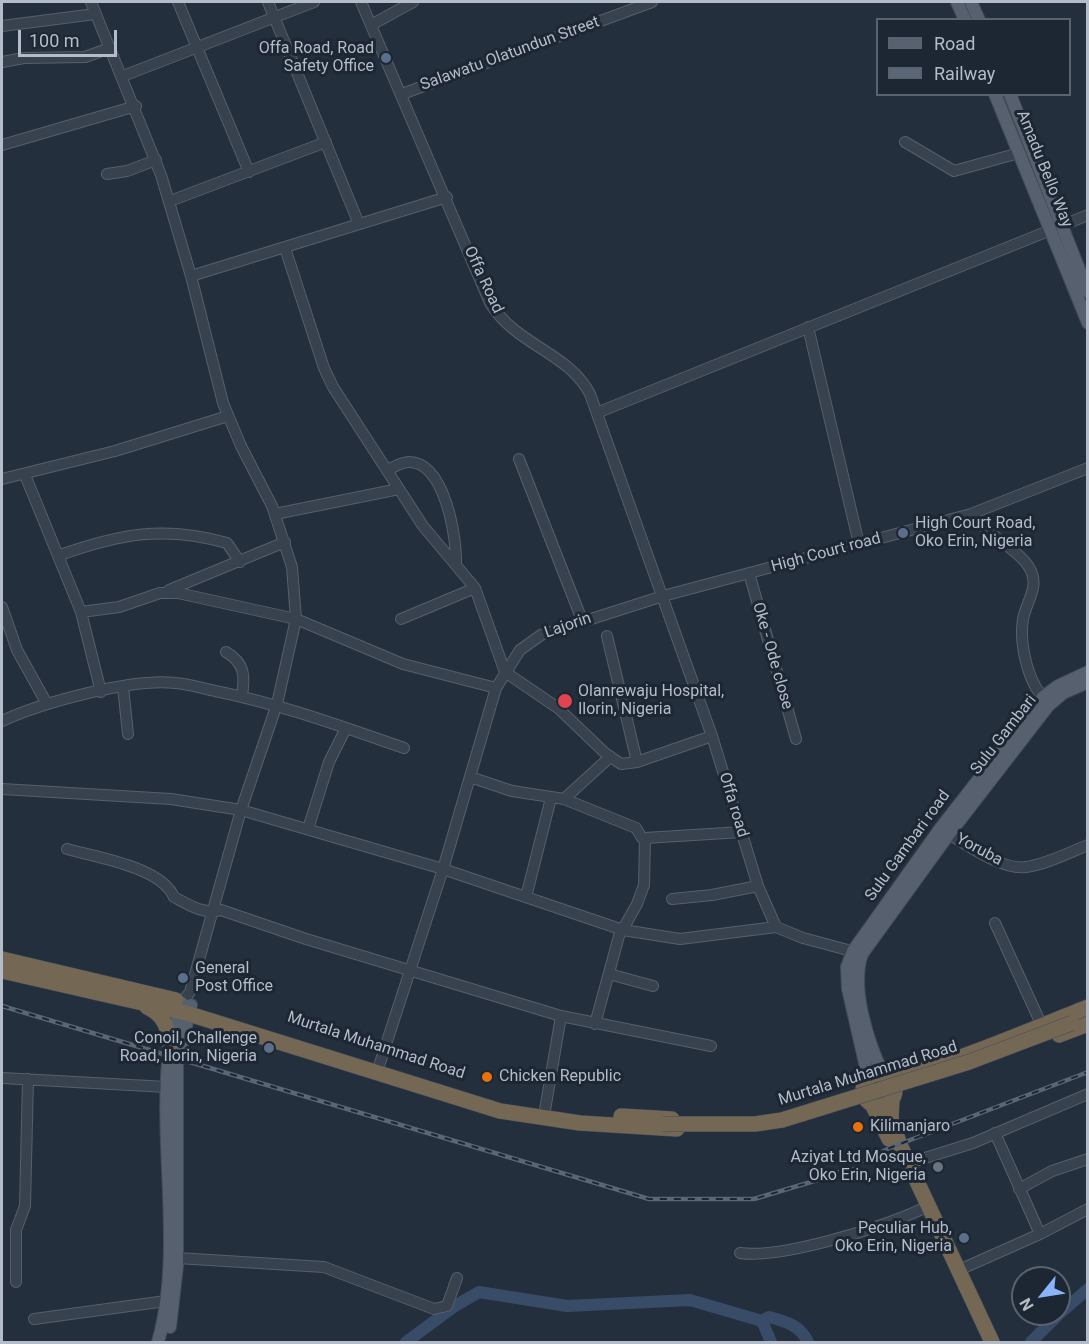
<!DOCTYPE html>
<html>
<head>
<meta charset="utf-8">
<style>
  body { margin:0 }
  #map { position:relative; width:1089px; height:1344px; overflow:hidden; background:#242f3e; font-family:Roboto,sans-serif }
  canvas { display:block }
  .frame { position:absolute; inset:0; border:3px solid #b4bcc9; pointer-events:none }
  .legend { position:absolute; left:876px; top:18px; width:195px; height:78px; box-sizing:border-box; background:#1d2633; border:2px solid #59626f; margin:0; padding:8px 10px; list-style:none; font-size:18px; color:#b4bcc9 }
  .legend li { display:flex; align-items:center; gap:12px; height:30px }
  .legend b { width:30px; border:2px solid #59626f }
  .north { position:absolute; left:1011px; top:1266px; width:60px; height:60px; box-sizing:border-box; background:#1d2633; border:2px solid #59626f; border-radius:50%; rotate:240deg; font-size:16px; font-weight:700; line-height:24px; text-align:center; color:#b4bcc9 }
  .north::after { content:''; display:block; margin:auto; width:21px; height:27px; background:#8ab4f8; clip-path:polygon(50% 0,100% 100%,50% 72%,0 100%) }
  .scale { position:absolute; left:18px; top:30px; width:99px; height:27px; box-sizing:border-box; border:3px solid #b4bcc9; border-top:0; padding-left:8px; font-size:18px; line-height:21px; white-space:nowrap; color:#b4bcc9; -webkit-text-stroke:4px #1d2633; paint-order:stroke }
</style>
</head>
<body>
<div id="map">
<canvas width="1089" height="1344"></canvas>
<div class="frame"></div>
<ul class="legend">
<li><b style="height:8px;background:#56606e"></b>Road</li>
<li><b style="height:8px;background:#5a6575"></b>Railway</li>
</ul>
<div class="north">N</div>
<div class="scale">100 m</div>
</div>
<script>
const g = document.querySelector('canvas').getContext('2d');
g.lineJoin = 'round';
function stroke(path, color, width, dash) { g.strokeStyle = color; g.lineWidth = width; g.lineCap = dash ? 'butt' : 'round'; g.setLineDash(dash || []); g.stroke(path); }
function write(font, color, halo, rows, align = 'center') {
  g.font = font + ' Roboto,sans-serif'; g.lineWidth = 6; g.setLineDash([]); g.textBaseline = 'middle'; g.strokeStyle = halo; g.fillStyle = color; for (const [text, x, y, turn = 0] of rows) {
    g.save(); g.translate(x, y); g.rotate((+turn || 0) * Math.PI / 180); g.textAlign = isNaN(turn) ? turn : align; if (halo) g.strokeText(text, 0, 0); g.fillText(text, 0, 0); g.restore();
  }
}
stroke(new Path2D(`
  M1059,1314L1088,1289
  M762,1321L771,1342
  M406,1342L455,1306L479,1292L567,1306L690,1300L762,1321L769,1317C787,1322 800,1325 808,1342
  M1031,1342L1059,1314`), '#394c67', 12);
const minor = new Path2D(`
  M91,2L161,175L191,276L223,403L241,446L272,506L292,567L296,619L277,704L241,810L190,992L182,1002
  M178,2L249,172
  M268,2L359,224
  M361,2L490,303C517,346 568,352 590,394L712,736L758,886L776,927L803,938L859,953
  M371,25L413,2
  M2,26L95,14
  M2,62L24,58L85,57L110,48
  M123,76L314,2
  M402,94L652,2
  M905,142L954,171L1019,153
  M2,145L136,106
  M107,174L127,171L156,160
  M170,201L326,142
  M285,248L324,368L333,387L423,526L475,588L505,672L558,708L605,753L621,764L637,762L712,736
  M191,276L447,197
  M808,327L859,544
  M599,412L1088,215
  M519,459L582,620
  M388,470C394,467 401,462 409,462C445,462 457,538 456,565
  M25,475L81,612L101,692
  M2,479L115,451L228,416
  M275,514L399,489
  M971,514C986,534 1023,552 1031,571C1039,587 1026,603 1023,619C1019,644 1028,685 1047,701
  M60,555C120,534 164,525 227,543L240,562
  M749,573L796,739
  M169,590L285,542
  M2,607L17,650L47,704
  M81,612L119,607L160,593H178L296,619L403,664L496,688L443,869L379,1066
  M401,619L475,588
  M607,636L637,762
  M226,652C245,663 245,676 242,696
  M123,687L128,734
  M496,688L520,650L541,635L663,596L971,514L1088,468
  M2,721C41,703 131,678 175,683C190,684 205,689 220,692C283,705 343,727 404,748
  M470,777L512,791L564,799L636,828L642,838H645L644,885L637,904L619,936L595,1024
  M2,789L171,799L241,810L443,869L623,930L680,939L776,927
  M564,799L610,757
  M308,829L329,762L346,728
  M942,830C963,842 1002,871 1026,867C1047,864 1068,853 1088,845
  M645,838L742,832
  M67,849C96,857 161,867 174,897C189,905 204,915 221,910L306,939L561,1016L711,1046
  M526,897L551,798
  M672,899L712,895L758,886
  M995,923L1042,1026
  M609,974L653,986
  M2,1078L167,1087
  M545,1110L561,1016
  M995,1133L1040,1234
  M909,1163L973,1143L1088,1094
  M1019,1189L1052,1171L1088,1159
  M740,1253C782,1259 883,1227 922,1209
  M177,1258L324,1267L434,1309L447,1306L457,1278
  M959,1270L1040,1234L1088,1209
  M16,1282V1230L25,1206L28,1079
  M34,1319L166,1301`);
const major = new Path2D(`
  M957,2L965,20
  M971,2L979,20
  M995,94L1088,323
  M1010,94L1088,292
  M883,1074C868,1043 850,988 862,954L949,834L1048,706L1063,693L1088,682
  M866,1081L867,1072L848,989L847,967L853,951L940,829L1043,697L1058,686L1088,672
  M170,1327L177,1266V1065L191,1005
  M158,1342C183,1254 160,1153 168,1062C169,1042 177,1022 182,1003`);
const highway = new Path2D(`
  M2,959L176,1000
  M2,971L186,1013L500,1111L580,1123L677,1129
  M147,1007C166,1016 169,1030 170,1050
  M1059,1035L1088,1024
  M863 1090a16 16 0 1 1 32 0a16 16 0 1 1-32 0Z
  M886,1076C913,1081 1054,1020 1088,1007
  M892,1099L891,1119L900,1145L992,1342
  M872,1104L889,1139
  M621,1116L672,1119`);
stroke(minor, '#565f6c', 12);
stroke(major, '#414a57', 14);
stroke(highway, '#434c59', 16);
stroke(minor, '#38414e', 10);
stroke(major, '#56606e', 12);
stroke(highway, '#746855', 15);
const rail = new Path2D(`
  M2,1006L649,1199H754L831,1176L892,1147L1088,1072`);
stroke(rail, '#5a6575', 4.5);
stroke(rail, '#1d2633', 2, [7]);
const highwayBridge = new Path2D(`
  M663,1124H755L782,1120L969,1062L1072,1023`);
stroke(highwayBridge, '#434c59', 16, []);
stroke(highwayBridge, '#746855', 15);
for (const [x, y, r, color] of [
  [386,58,6,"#5c6f8a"],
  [903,533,6,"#5c6f8a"],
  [565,701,8,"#e0444e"],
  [183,978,6,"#5c6f8a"],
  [269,1048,6,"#5c6f8a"],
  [487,1077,6,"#e8710a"],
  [858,1127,6,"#e8710a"],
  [938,1167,6,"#6b7280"],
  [964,1238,6,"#5c6f8a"]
]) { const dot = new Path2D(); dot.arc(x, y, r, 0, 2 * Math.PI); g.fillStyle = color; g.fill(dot); stroke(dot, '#1d2633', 2); }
write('16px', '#b4bcc9', '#1d2633', [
  ["Offa Road, Road",374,49,"right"],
  ["Safety Office",374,67,"right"],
  ["High Court Road,",915,524],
  ["Oko Erin, Nigeria",915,542],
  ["Olanrewaju Hospital,",578,692],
  ["Ilorin, Nigeria",578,710],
  ["General",195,969],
  ["Post Office",195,987],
  ["Conoil, Challenge",257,1039,"right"],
  ["Road, Ilorin, Nigeria",257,1057,"right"],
  ["Chicken Republic",499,1077],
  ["Kilimanjaro",870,1127],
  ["Aziyat Ltd Mosque,",926,1158,"right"],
  ["Oko Erin, Nigeria",926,1176,"right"],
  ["Peculiar Hub,",952,1229,"right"],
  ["Oko Erin, Nigeria",952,1247,"right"]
], 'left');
write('16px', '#b4bcc9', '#1d2633', [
  ["Salawatu Olatundun Street",510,54,-20],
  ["Amadu Bello Way",1044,169,68],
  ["Offa Road",483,280,65],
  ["High Court road",826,553,-15],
  ["Lajorin",568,626,-19],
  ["Oke - Ode close",772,656,74],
  ["Sulu Gambari",1004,735,-52],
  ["Offa road",733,805,73],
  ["Sulu Gambari road",908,846,-54],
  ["Yoruba",979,850,28],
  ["Murtala Muhammad Road",376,1046,18],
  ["Murtala Muhammad Road",868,1074,-17]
]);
</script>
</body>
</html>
